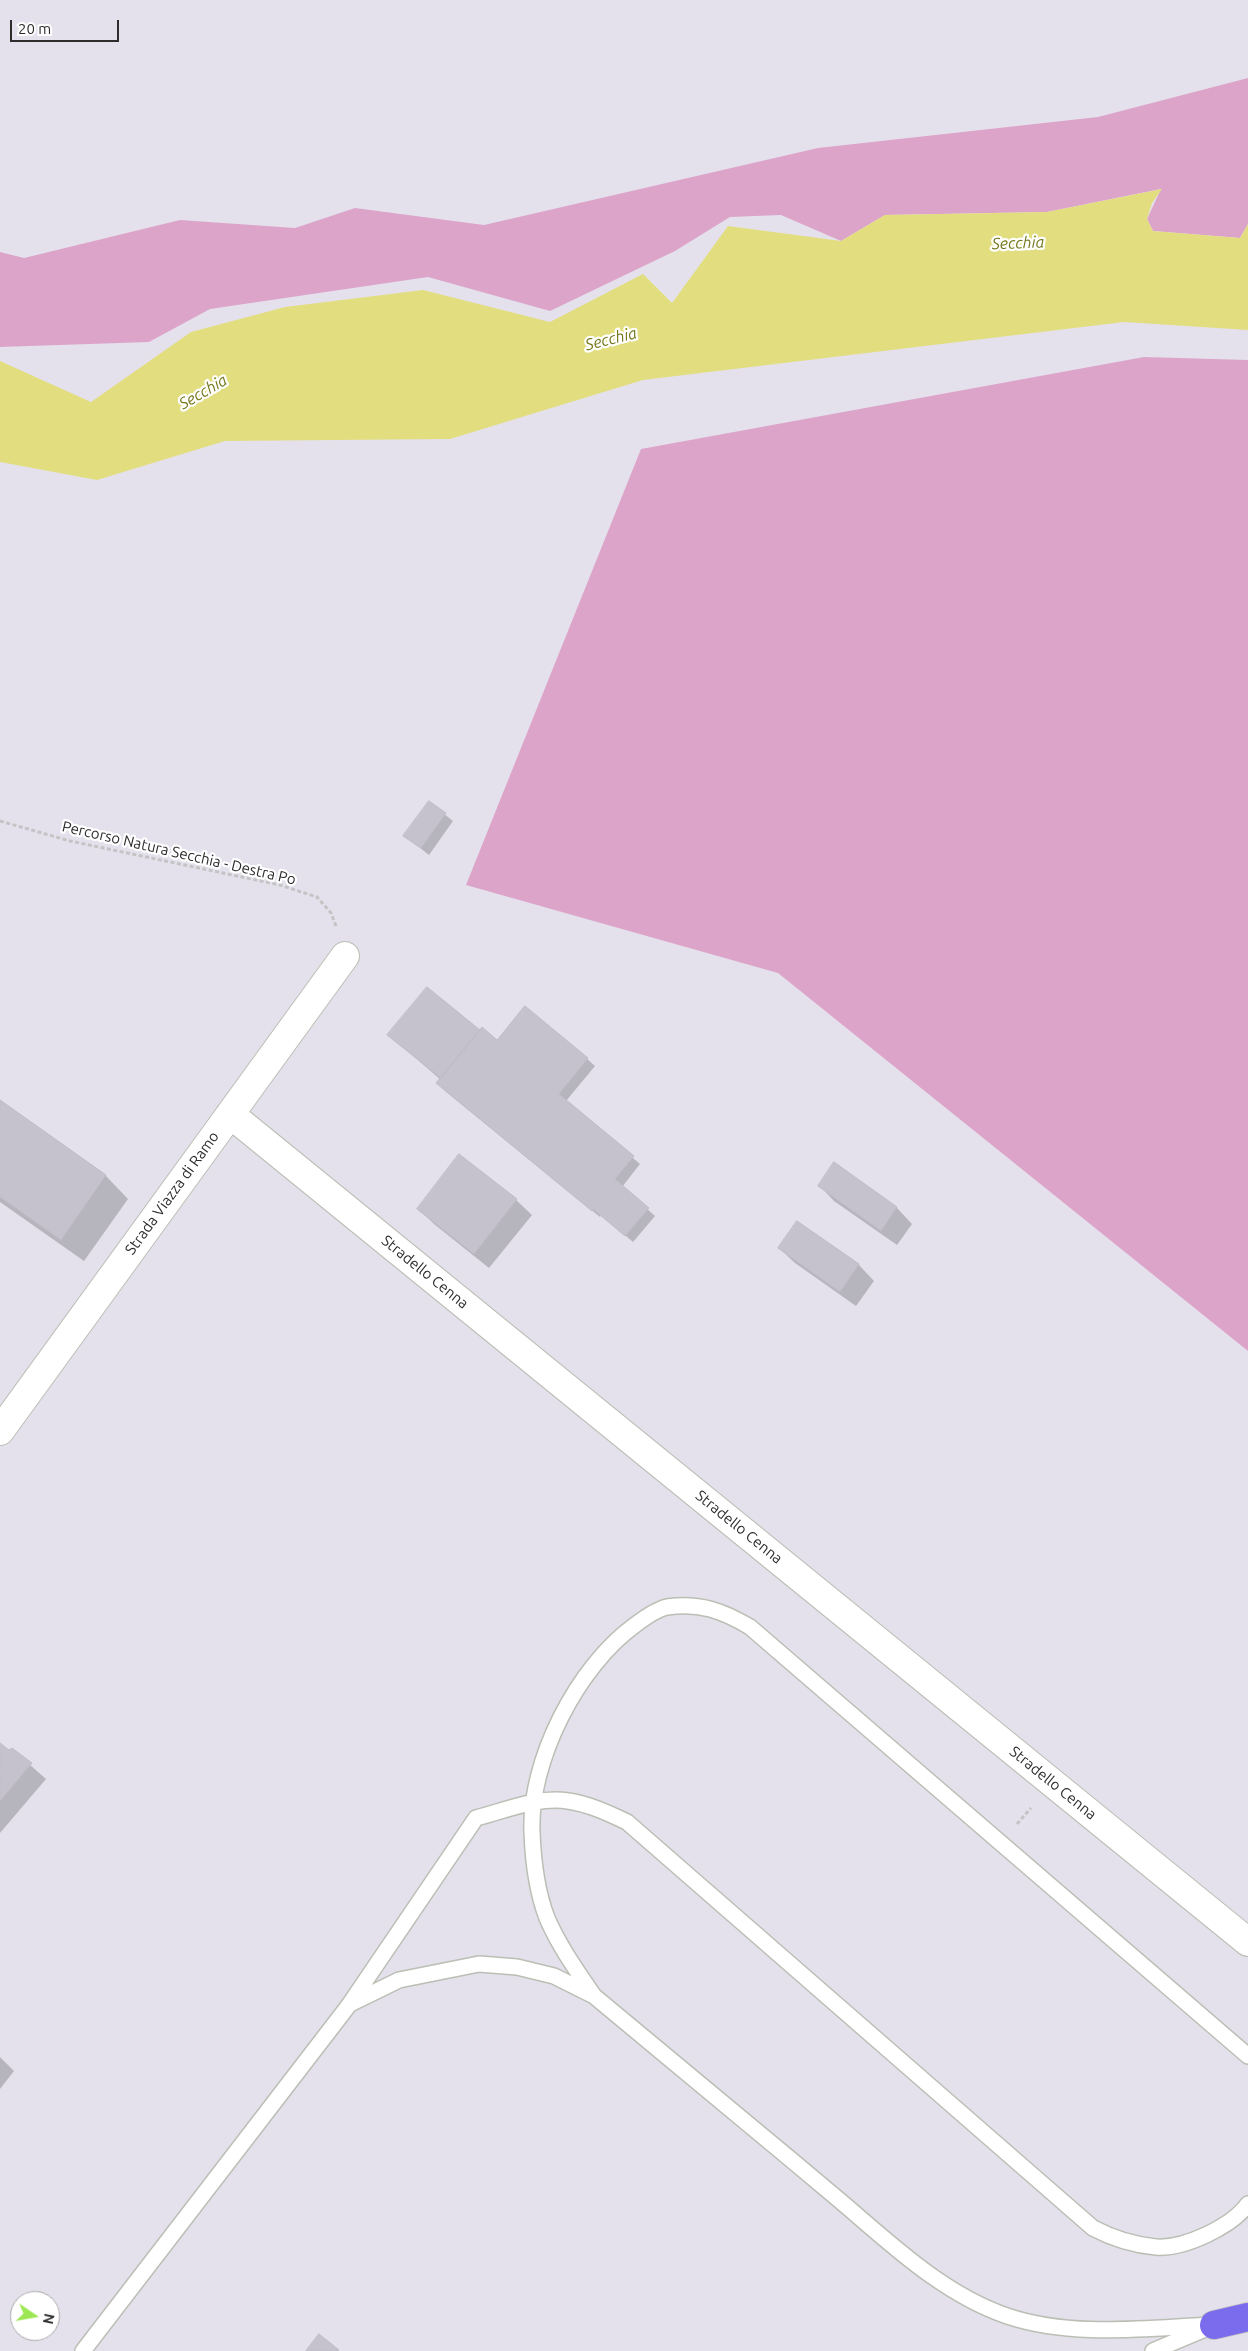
<!DOCTYPE html>
<html>
<head>
<meta charset="utf-8">
<style>
  body { margin:0 }
  #map { position:relative; width:1248px; height:2351px; overflow:hidden; background:#e4e1ed; font-family:Ubuntu,sans-serif }
  canvas { display:block }
  .north { position:absolute; left:10px; top:2291px; width:50px; height:50px; box-sizing:border-box; background:#fff; border:1px solid #ababab; border-radius:50%; rotate:102deg; font-size:14px; font-weight:700; line-height:20px; text-align:center; color:#2d2d2d }
  .north::after { content:''; display:block; margin:auto; width:18px; height:22px; background:#9de754; clip-path:polygon(50% 0,100% 100%,50% 72%,0 100%) }
  .scale { position:absolute; left:10px; top:20px; width:109px; height:22px; box-sizing:border-box; border:2px solid #2d2d2d; border-top:0; padding-left:6px; font-size:15px; line-height:18px; white-space:nowrap; color:#2d2d2d; -webkit-text-stroke:4px #fff; paint-order:stroke }
</style>
</head>
<body>
<div id="map">
<canvas width="1248" height="2351"></canvas>
<div class="north">N</div>
<div class="scale">20 m</div>
</div>
<script>
const g = document.querySelector('canvas').getContext('2d');
g.lineJoin = 'round';
function fill(path, color) { g.fillStyle = color; g.fill(path, 'evenodd'); }
function stroke(path, color, width, dash) { g.strokeStyle = color; g.lineWidth = width; g.lineCap = dash ? 'butt' : 'round'; g.setLineDash(dash || []); g.stroke(path); }
function write(font, color, halo, rows, align = 'center') {
  g.font = font + ' Ubuntu,sans-serif'; g.lineWidth = 4.5; g.setLineDash([]); g.textBaseline = 'middle'; g.strokeStyle = halo; g.fillStyle = color; for (const [text, x, y, turn = 0] of rows) {
    g.save(); g.translate(x, y); g.rotate((+turn || 0) * Math.PI / 180); g.textAlign = isNaN(turn) ? turn : align; if (halo) g.strokeText(text, 0, 0); g.fillText(text, 0, 0); g.restore();
  }
}
fill(new Path2D(`
  M1248,78V224L1240,238L1153,231L1147,219L1161,189L1047,212L885,215L841,241L781,215L730,217L675,251L550,311L428,277L210,309L149,342L0,347V252L24,258L180,220L295,228L355,208L484,225L818,148L1098,117Z
  M1144,357L1248,360V1351L778,973L466,885L641,449Z`), '#dda4c9');
fill(new Path2D(`
  M1162,189L1152,203L1147,219L1153,231L1240,238L1248,224V330L1124,322L643,380L450,439L225,441L97,480L0,462V361L91,402L191,332L285,307L423,290L550,322L643,274L672,303L728,226L841,241L885,215L1047,212Z`), '#e2de80');
fill(new Path2D(`
  M429,802L453,821L429,855L405,836Z
  M480,1032L498,1042L587,1059L595,1066L566,1101L640,1164L622,1187L655,1216L633,1242L601,1215L600,1217L445,1091L441,1080L389,1035Z
  M0,1102L106,1176L128,1199L84,1261L0,1202Z
  M460,1156L516,1200L532,1215L489,1268L434,1224L419,1209Z
  M835,1164L897,1208L912,1224L897,1245L834,1201L819,1185Z
  M797,1222L859,1265L874,1281L856,1306L795,1263L779,1248Z
  M0,1744L10,1752L12,1749L46,1779L0,1833Z
  M0,2057L14,2071L0,2089Z`), '#0003');
const building = new Path2D(`
  M429,801L446,813L421,848L403,836Z
  M427,987L480,1030L441,1078L387,1035Z
  M525,1006L588,1058L559,1094L634,1156L615,1179L649,1208L625,1236L593,1209L592,1211L436,1083L482,1027L497,1040Z
  M0,1100L106,1175L61,1240L0,1197Z
  M459,1154L517,1199L474,1254L417,1209Z
  M834,1162L897,1207L881,1231L818,1186Z
  M797,1221L859,1264L840,1292L778,1248Z
  M0,1743L9,1750L12,1748L32,1763L0,1801Z
  M319,2334L339,2350L338,2351H306Z`);
fill(building, '#c5c2cd');
stroke(building, '#bfbac8', 1);
const service = new Path2D(`
  M350,2004L399,1980L479,1964L517,1967L554,1976L592,1995
  M1214,2325C1145,2328 1073,2338 1007,2316C937,2292 882,2235 826,2189C749,2124 671,2060 594,1996C577,1971 559,1946 547,1918C537,1892 533,1860 532,1832C529,1761 577,1667 635,1625C643,1619 657,1609 667,1607C699,1602 723,1611 750,1627L1248,2056
  M83,2351L349,2005L476,1818C504,1811 538,1796 568,1801C589,1804 608,1813 627,1822L1093,2228C1112,2238 1134,2245 1156,2247C1184,2249 1231,2227 1248,2204
  M1153,2351L1205,2329`);
const minor = new Path2D(`
  M230,1114L1248,1942
  M0,1431L345,956`);
const motorway = new Path2D(`
  M1214,2325L1248,2317`);
stroke(service, '#babfb4', 18);
stroke(minor, '#babfb4', 30);
stroke(motorway, '#c4c4c4', 30);
stroke(new Path2D(`
  M0,821L70,841L280,885L317,897L331,913L336,926
  M1017,1824L1031,1808`), '#c4c4c4', 3, [4, 2.5]);
stroke(service, '#fff', 15);
stroke(minor, '#fff', 28);
stroke(motorway, '#7b6bed', 28);
write('15px', '#2d2d2d', '#fff', [
  ["Percorso Natura Secchia - Destra Po",179,853,13],
  ["Strada Viazza di Ramo",172,1193,-54],
  ["Stradello Cenna",425,1272,39],
  ["Stradello Cenna",739,1527,39],
  ["Stradello Cenna",1053,1783,39]
]);
write('italic 16px', '#74771b', '#fff', [
  ["Secchia",1018,243,-2],
  ["Secchia",611,339,-14],
  ["Secchia",203,392,-30]
]);
</script>
</body>
</html>
